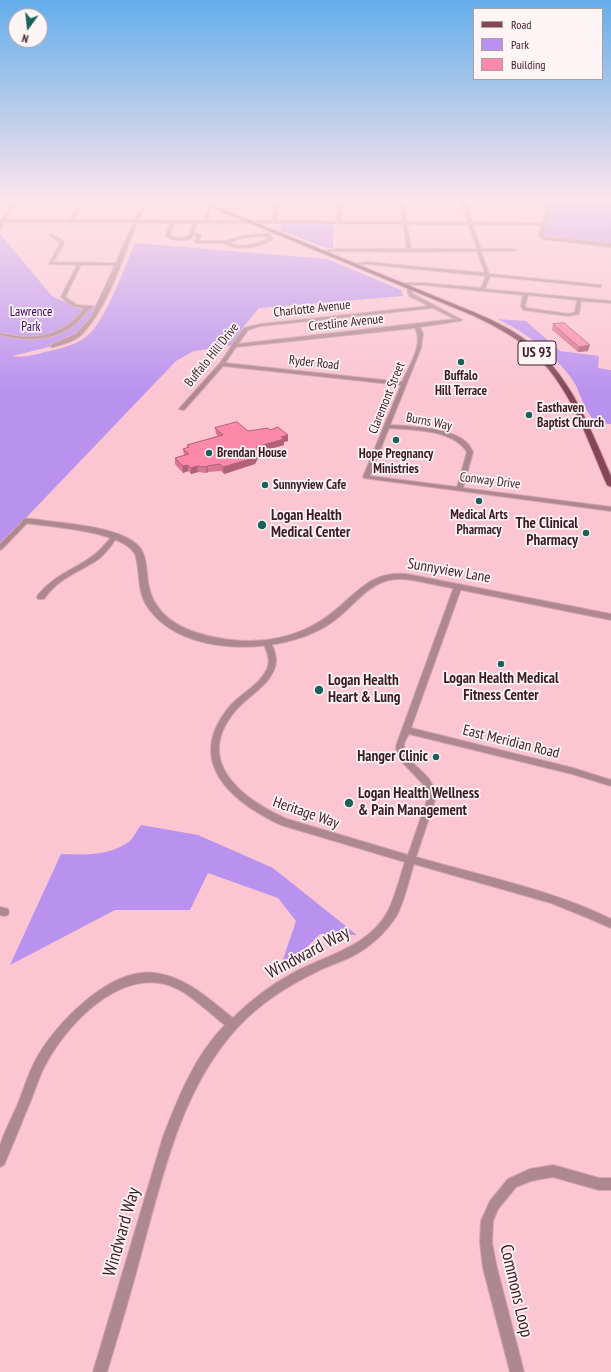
<!DOCTYPE html>
<html>
<head>
<meta charset="utf-8">
<style>
  body { margin:0 }
  #map { position:relative; width:611px; height:1372px; overflow:hidden; background:#fbc5d2; font-family:"PT Sans Narrow",sans-serif }
  canvas { display:block }
  .legend { position:absolute; left:473px; top:8px; width:130px; height:72px; box-sizing:border-box; background:#fdf4f6; border:1px solid #af9da2; margin:0; padding:5px 7px; list-style:none; font-size:12px; color:#3b1a24 }
  .legend li { display:flex; align-items:center; gap:8px; height:20px }
  .legend b { width:20px; border:1px solid #af9da2 }
  .north { position:absolute; left:8px; top:8px; width:40px; height:40px; box-sizing:border-box; background:#fdf4f6; border:1px solid #af9da2; border-radius:50%; rotate:195deg; font-size:11px; font-weight:700; line-height:16px; text-align:center; color:#3b1a24 }
  .north::after { content:''; display:block; margin:auto; width:14px; height:18px; background:#186359; clip-path:polygon(50% 0,100% 100%,50% 72%,0 100%) }
</style>
</head>
<body>
<div id="map">
<canvas width="611" height="1372"></canvas>
<ul class="legend">
<li><b style="height:5px;background:#854658"></b>Road</li>
<li><b style="height:11px;background:#b992ef"></b>Park</li>
<li><b style="height:11px;background:#fc89aa"></b>Building</li>
</ul>
<div class="north">N</div>
</div>
<script>
const g = document.querySelector('canvas').getContext('2d');
g.lineJoin = 'round';
function fill(path, color) { g.fillStyle = color; g.fill(path, 'evenodd'); }
function stroke(path, color, width, dash) { g.strokeStyle = color; g.lineWidth = width; g.lineCap = dash ? 'butt' : 'round'; g.setLineDash(dash || []); g.stroke(path); }
function write(font, color, halo, rows, align = 'center') {
  g.font = font + ' "PT Sans Narrow",sans-serif'; g.lineWidth = 3.5; g.setLineDash([]); g.textBaseline = 'middle'; g.strokeStyle = halo; g.fillStyle = color; for (const [text, x, y, turn = 0] of rows) {
    g.save(); g.translate(x, y); g.rotate((+turn || 0) * Math.PI / 180); g.textAlign = isNaN(turn) ? turn : align; if (halo) g.strokeText(text, 0, 0); g.fillText(text, 0, 0); g.restore();
  }
}
fill(new Path2D(`
  M549,200H611V244L551,239L544,237L550,205Z
  M283,223H333V248H326L280,230Z
  M0,234L52,296L71,305L98,306L79,332L53,346L12,356C23,358 34,355 45,352C59,349 76,345 87,336C106,321 125,266 135,243L327,259L401,290L403,296L259,308L244,326L233,345L194,351L176,361L0,545Z
  M497,319L526,321L560,351L599,356L598,368L611,370V424L595,423C591,417 587,411 584,405C581,398 578,389 574,382C556,355 526,332 497,319Z
  M141,825L198,835L273,868L357,935L320,934L277,977L296,921L278,898L208,873L190,910H115L10,965L61,854C83,855 111,856 130,841C134,837 137,830 141,825Z`), '#b992ef');
const minor = new Path2D(`
  M0,200H278L337,202V200H341V202H399V200H403L411,249H477L468,223L470,222L472,223L481,249H514L516,250L514,251H481L489,274L601,285V287H599L490,276L485,289L611,301V303L581,301L579,314L569,316L523,310L521,306L523,295L423,285H410L413,294L462,320L460,321L420,327L423,334L421,348L390,425C410,426 455,428 468,444C470,446 471,449 473,452L463,488L611,507V511L364,478L363,477L401,385L223,366L184,410L179,409L220,363L231,347V346L244,328L261,324L429,306L409,296L406,285L401,284L403,283H423L481,288L486,276L367,264L354,265L352,264L367,262L485,273L477,251L409,252L335,251L324,253L322,252L335,249H407L400,204H341V222L339,223L337,222V204L278,203L276,222L274,223L272,222L274,203H213L208,221H249L251,222L249,223H197L194,233L201,235L199,241H226L242,236L278,232L280,233L270,235L273,239C263,246 246,250 234,247C230,246 226,244 222,243C214,242 205,244 197,243L195,241L197,236L193,235L192,238C184,241 173,242 166,236L170,223H137C124,256 106,311 81,335C75,341 61,345 53,347H51V345L76,334L91,317L115,265H81L65,297L77,305L91,306L93,307C86,311 81,320 73,326C52,342 24,341 0,335V333C33,341 62,337 84,309L70,305L61,297L77,265L49,264L60,244L59,242L48,235L51,234L62,240L64,244L53,262L116,263L133,223L4,222L2,228L0,229V221L14,202H0ZM18,202L79,203L70,220H5ZM83,203H145L134,220H73ZM148,203H209L204,221L138,220ZM174,223H193L189,236L179,238L170,236ZM266,236L268,239C257,244 241,249 229,243L242,238ZM528,295L577,300L575,312L569,314L527,308L525,306ZM433,308L455,319L238,344L248,330L261,326ZM415,328C424,344 409,366 402,382L225,363L236,347ZM389,428C413,430 453,429 467,452L457,487L370,476Z
  M523,200H549L550,209L545,225L542,224L546,209L545,203H526Z
  M26,519L29,521L28,522L2,549L0,550V544L24,520Z
  M115,534L118,536C113,543 107,552 100,558C79,573 60,576 44,599H38L37,597L38,595C54,575 74,570 94,555C101,550 107,542 113,535Z
  M455,584H458L462,586L411,728L573,768L611,780V786L572,774L409,734C407,737 404,742 404,746C404,760 422,769 429,779C433,785 435,791 436,797L416,857C482,876 550,889 611,919V928L588,918L551,903L414,864C409,879 404,902 397,915C386,933 368,949 349,958C337,963 325,967 314,973C283,988 252,1009 230,1036C181,1095 164,1171 144,1243C133,1286 120,1329 107,1372H93L163,1137C178,1098 195,1055 225,1025C209,1013 190,993 171,986C121,968 69,1022 47,1062C41,1072 37,1084 33,1095C23,1119 14,1142 4,1165L0,1167C0,1161 0,1152 0,1146C3,1134 14,1114 19,1101C25,1086 30,1068 39,1054C60,1020 111,967 155,973C186,977 209,999 233,1018C251,1000 271,985 293,973C326,955 369,947 388,911C395,897 400,877 405,862L281,825C230,801 184,761 230,706C241,693 259,686 267,669C271,660 267,651 263,643L267,641H270C274,649 278,658 275,667C269,686 249,695 236,710C192,761 242,799 287,819L408,855L428,797L422,783L402,762L397,754L396,746Z
  M0,907L8,909L9,912L8,915L4,916L0,915Z
  M553,1165L599,1178H611V1190H599L553,1177L541,1179L531,1181L516,1187L498,1209L493,1221L492,1243L497,1268L524,1372H510L483,1268L480,1243L481,1221L490,1201L508,1179L530,1169Z`);
const tertiary = new Path2D(`
  M461,200H465L472,222L544,223L546,224L544,235L545,237L611,243V247L542,239L539,235L541,225L249,223L247,222L249,221L467,222Z
  M23,519C30,518 40,520 47,521C71,524 127,528 141,549C148,560 146,575 149,587C157,625 198,636 232,640C263,644 296,637 322,620C354,600 367,567 412,575L611,614V620L412,580C369,573 359,605 328,625C281,655 184,658 149,609C136,592 141,572 135,554C123,531 51,527 26,523L22,521Z`);
const primary = new Path2D(`
  M194,200H201L466,309C486,317 506,326 523,338C570,372 589,426 611,476V487L607,485C586,437 570,384 529,349C512,335 493,325 474,316Z`);
stroke(minor, '#d5a3af', 2);
stroke(tertiary, '#d5a3af', 2);
stroke(primary, '#d5a3af', 2);
fill(minor, '#ad8890');
fill(tertiary, '#ad8890');
fill(primary, '#854658');
fill(new Path2D(`
  M553,324L588,351L578,352L552,330Z
  M215,428L248,431L270,430L288,435V441L284,442V445L259,452V456L255,464L224,474L221,471L208,472L206,473L198,472L191,474L188,471L183,473L175,464V458L184,455L183,449L187,448V445L218,436L216,434Z`), '#d97692');
fill(new Path2D(`
  M590,345L588,351L578,352L579,347Z
  M288,435V441L284,442V445L259,452V456L255,464L224,474L223,467L256,447L281,437Z
  M188,465V471L183,473V466Z
  M197,466L198,472L191,474V468Z
  M207,466L208,472L206,473V467Z`), '#b06077');
const building = new Path2D(`
  M564,323L590,345L579,347L553,324Z
  M237,422L248,431L268,428L270,430L278,427L288,435L281,437L284,439L256,447L259,450L254,458L223,467L220,464L207,466L206,467L197,466L191,468L188,465L183,466L175,458L189,454L183,449L189,447L187,445L223,435L215,428Z`);
fill(building, '#fc89aa');
stroke(building, '#b06077', 1);
const sky = g.createLinearGradient(0, 0, 0, 392);
sky.addColorStop(0, '#63aeeb');
sky.addColorStop(0.51, '#fde5eb');
sky.addColorStop(1, '#fde5eb00');
g.fillStyle = sky;
g.fillRect(0, 0, 611, 392);
for (const [x, y, r, color] of [
  [461,362,4,"#186359"],
  [529,415,4,"#186359"],
  [396,440,4,"#186359"],
  [209,453,4,"#186359"],
  [265,485,4,"#186359"],
  [479,501,4,"#186359"],
  [262,525,5,"#186359"],
  [586,533,4,"#186359"],
  [501,664,4,"#186359"],
  [319,690,5,"#186359"],
  [436,757,4,"#186359"],
  [349,803,5,"#186359"]
]) { const dot = new Path2D(); dot.arc(x, y, r, 0, 2 * Math.PI); g.fillStyle = color; g.fill(dot); stroke(dot, '#fdf4f6', 1.5); }
write('13px', '#3b1a24', '#fdf4f6', [
  ["Charlotte Avenue",312,309,-6],
  ["Crestline Avenue",346,323,-6],
  ["Buffalo Hill Drive",212,355,-51],
  ["Ryder Road",314,363,6],
  ["Claremont Street",387,398,-68],
  ["Burns Way",429,422,11],
  ["Conway Drive",490,481,7]
]);
write('13px', '#38065f', '#fdf4f6', [
  ["Lawrence",31,312],
  ["Park",31,327]
]);
write('bold 13px', '#3b1a24', '#fdf4f6', [
  ["Buffalo",461,376],
  ["Hill Terrace",461,391],
  ["Easthaven",537,408,"left"],
  ["Baptist Church",537,423,"left"],
  ["Brendan House",217,453,"left"],
  ["Hope Pregnancy",396,454],
  ["Ministries",396,469],
  ["Sunnyview Cafe",273,485,"left"],
  ["Medical Arts",479,515],
  ["Pharmacy",479,530]
]);
for (const [x, y, w] of [
  [537,353,38]
]) { const box = new Path2D(); box.roundRect(x - w / 2, y - 12, w, 24, 3); g.fillStyle = '#fdf4f6'; g.fill(box); stroke(box, '#3b1a24', 1); }
write('bold 14px', '#3b1a24', null, [
  ["US 93",537,353]
]);
write('bold 15px', '#3b1a24', '#fdf4f6', [
  ["Logan Health",271,516],
  ["Medical Center",271,533],
  ["The Clinical",578,524,"right"],
  ["Pharmacy",578,541,"right"],
  ["Logan Health Medical",501,679,"center"],
  ["Fitness Center",501,696,"center"],
  ["Logan Health",328,681],
  ["Heart & Lung",328,698],
  ["Hanger Clinic",428,757,"right"],
  ["Logan Health Wellness",358,794],
  ["& Pain Management",358,811]
], 'left');
write('15px', '#3b1a24', '#fdf4f6', [
  ["Sunnyview Lane",449,571,10],
  ["East Meridian Road",511,742,14],
  ["Heritage Way",306,813,19]
]);
write('18px', '#3b1a24', '#fdf4f6', [
  ["Windward Way",308,953,-28],
  ["Windward Way",122,1232,-74],
  ["Commons Loop",516,1291,77]
]);
</script>
</body>
</html>
